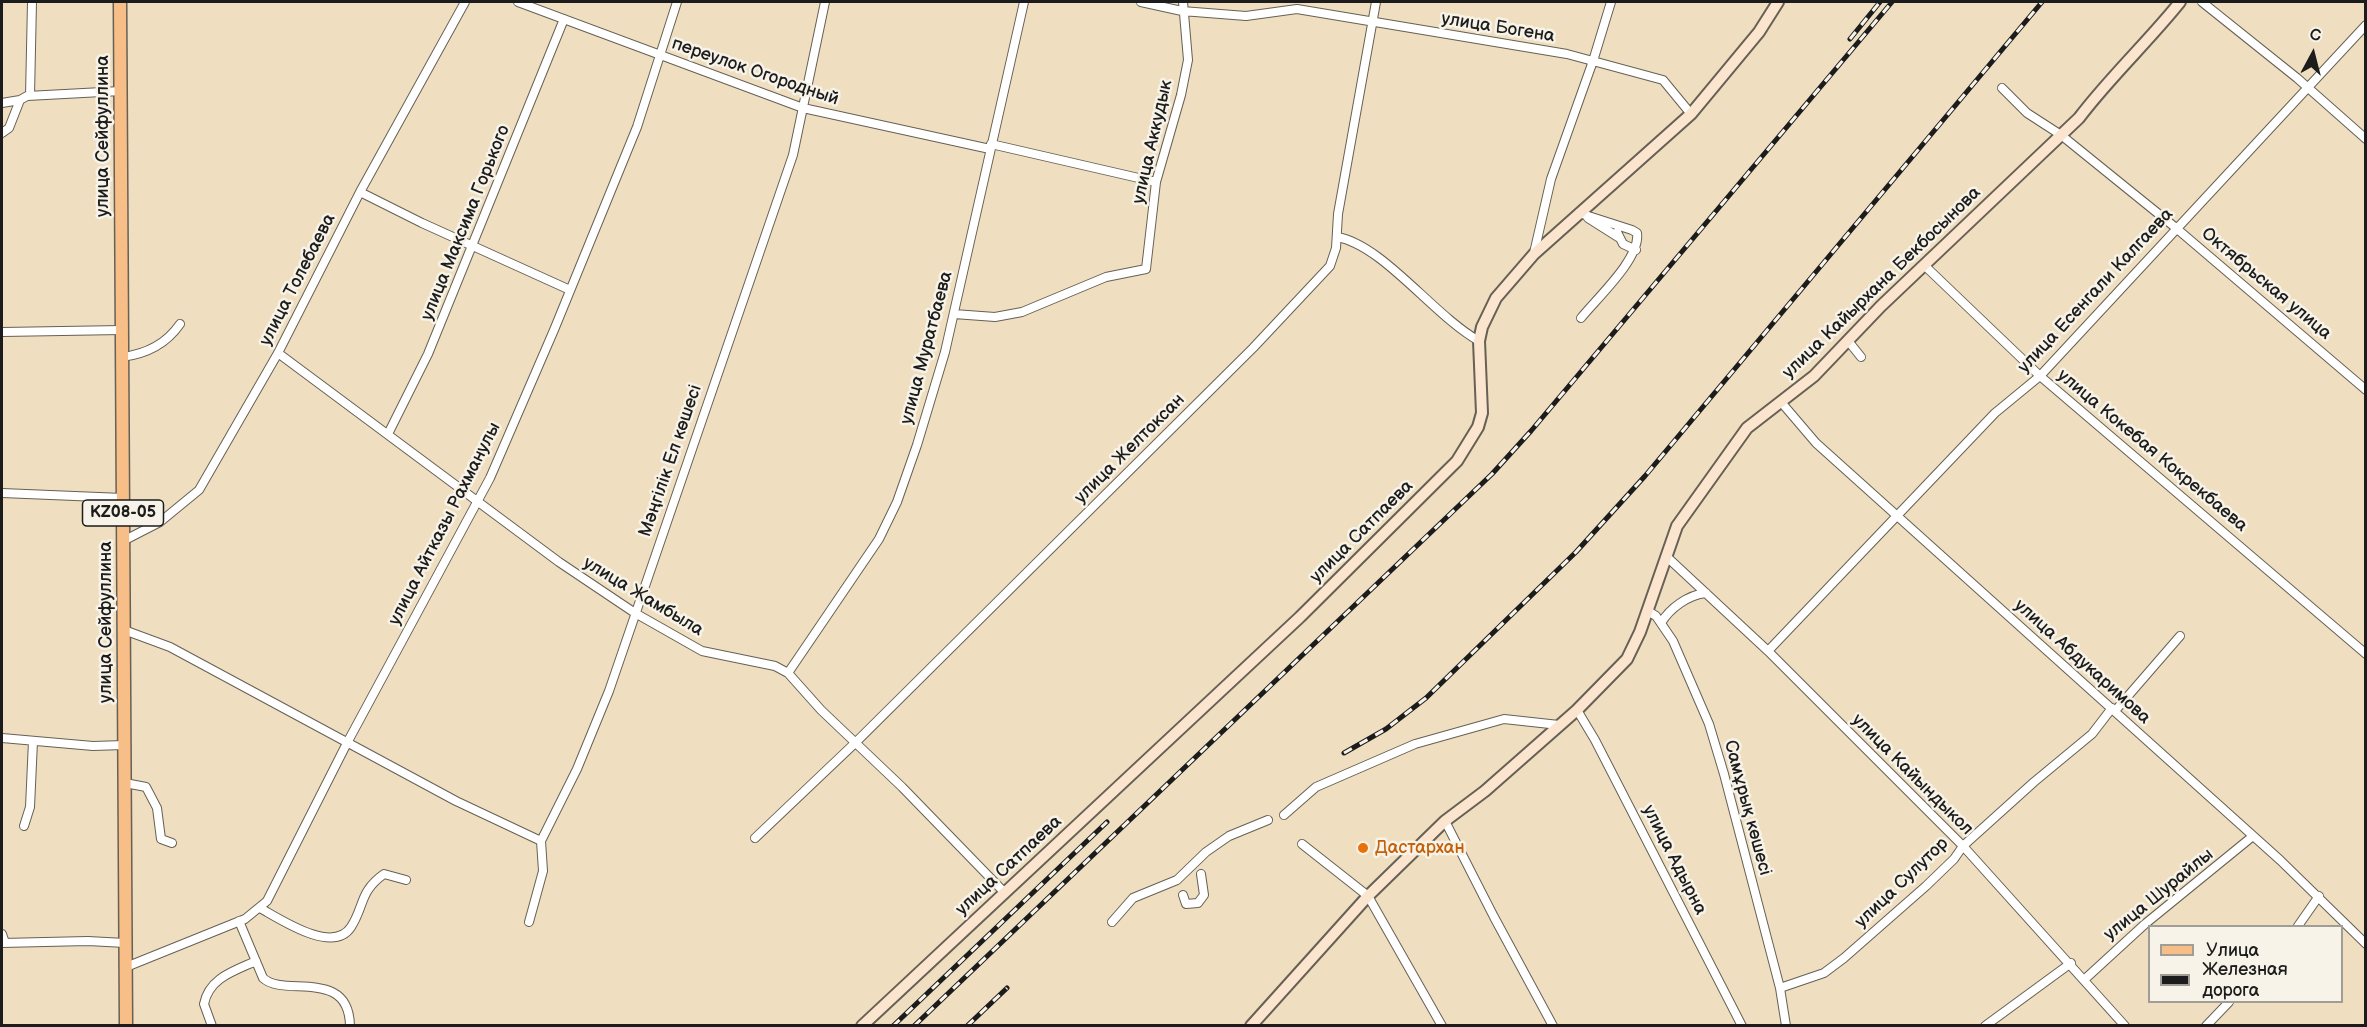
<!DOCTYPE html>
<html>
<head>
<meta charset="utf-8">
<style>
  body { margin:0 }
  #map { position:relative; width:2367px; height:1027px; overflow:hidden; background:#efdfc0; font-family:"Balsamiq Sans",sans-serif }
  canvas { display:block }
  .frame { position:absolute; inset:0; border:3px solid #1c1c1c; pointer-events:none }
  .legend { position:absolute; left:2148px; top:925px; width:195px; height:78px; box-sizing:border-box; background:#f7f3e8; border:2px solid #9f9d96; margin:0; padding:8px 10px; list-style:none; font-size:18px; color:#1c1c1c }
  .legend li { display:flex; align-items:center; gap:12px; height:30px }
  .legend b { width:30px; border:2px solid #9f9d96 }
  .north { position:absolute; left:2283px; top:24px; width:60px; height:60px; -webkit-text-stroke:4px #f7f3e8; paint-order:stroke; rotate:7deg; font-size:16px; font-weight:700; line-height:24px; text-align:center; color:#1c1c1c }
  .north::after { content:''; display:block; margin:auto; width:21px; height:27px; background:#1c1c1c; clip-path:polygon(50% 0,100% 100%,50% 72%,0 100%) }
</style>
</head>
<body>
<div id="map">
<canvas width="2367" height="1027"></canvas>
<div class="frame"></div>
<ul class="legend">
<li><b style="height:8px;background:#f7be88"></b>Улица</li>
<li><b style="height:8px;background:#1c1c1c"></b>Железная дорога</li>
</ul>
<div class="north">С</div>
</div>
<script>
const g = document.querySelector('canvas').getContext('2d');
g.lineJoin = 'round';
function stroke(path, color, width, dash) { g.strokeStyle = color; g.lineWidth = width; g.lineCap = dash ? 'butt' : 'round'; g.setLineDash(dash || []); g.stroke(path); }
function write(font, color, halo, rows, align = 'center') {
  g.font = font + ' "Balsamiq Sans",sans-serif'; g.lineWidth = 5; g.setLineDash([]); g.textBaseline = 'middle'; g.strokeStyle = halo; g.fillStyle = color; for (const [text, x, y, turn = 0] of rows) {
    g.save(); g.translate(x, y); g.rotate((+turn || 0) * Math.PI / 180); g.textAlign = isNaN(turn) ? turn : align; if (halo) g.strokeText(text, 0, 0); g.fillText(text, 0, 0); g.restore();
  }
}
const street = new Path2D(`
  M518,2L803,108L990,149
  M1141,2L1182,11L1246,16L1297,9L1567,54L1663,80L1691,114
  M2202,2L2297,78L2366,139
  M2002,88L2027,113L2061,135L2176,228L2366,390
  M30,96L32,2
  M2,103L20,100
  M2,133L9,128L20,100L27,96L121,91
  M991,144L1156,182
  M360,192L422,223L570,290
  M1579,213L1632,230L1637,233C1641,258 1597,298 1581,318
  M1588,218L1618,237
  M1617,232L1623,244L1636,250
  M1337,237C1383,245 1433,315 1479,341
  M1534,253L1551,179L1593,61L1611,2
  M1925,266L2040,376L2366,654
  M954,314L995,317L1022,312L1106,277L1146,269L1156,182L1181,95L1188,60L1183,2
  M2,332L122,330
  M1849,342L1861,357
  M278,353L559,562L635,613L702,651L775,666L788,673L821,710L902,787L1004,892
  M122,357C146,354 167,343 180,324
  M1781,402L1816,443L2280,860L2366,944
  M388,434L428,354L564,19
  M2,493L123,498
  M123,541L160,522L199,490L278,353L360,192L465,2
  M1667,557L1768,651L1963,846L2125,1026
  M1648,611L1656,616L1673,641L1709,724L1724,774L1780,988L1786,1026
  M1661,623C1670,608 1688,595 1706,593
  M124,630L170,647L456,801L541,841
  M1768,651L1995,413L2040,376L2366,25
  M788,673L879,539L897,502L917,445L945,352L1024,2
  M1577,710L1595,740L1742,1026
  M2115,711L2180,636
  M2,738L93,746L124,745
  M125,783L146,787L157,808L161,839L172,843
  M1284,815L1316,787L1415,744L1504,719L1559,725
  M1445,821L1494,917L1553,1026
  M24,826L30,807L33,741
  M755,838L855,743L1253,348L1330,266L1336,248L1338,214L1376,2
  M1302,844L1368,896L1442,1026
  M1183,895L1186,904L1198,903L1204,895L1201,874
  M260,908C280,919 333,955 351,927C365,905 359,892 384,874L406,880
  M239,921L263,978C284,998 349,967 350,1026
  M529,922L543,871L541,841L577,769L609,691L793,155L825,2
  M1112,922L1133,898L1177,880L1206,852L1229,836L1268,820
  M2298,926L2319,896
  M2,934L5,943
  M2,943L88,941L125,943
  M126,967L245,919L267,901L347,743L490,478L554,330L637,127L677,2
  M2085,979L2145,924L2253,836
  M1780,988L1824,973L1844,958L1926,886L1954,859L1963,846L2034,782L2092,734L2112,708
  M212,1026L204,1004C209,978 234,971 256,961
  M1985,1026L2071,963
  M2206,1026L2229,1002`);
const secondary = new Path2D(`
  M862,1026L1300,617L1457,461L1478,427L1482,413L1479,341L1482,327L1496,298L1534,254L1691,114L1759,32L1778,2
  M1251,1026L1368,896L1445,821L1485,791L1577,710L1627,659L1640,632L1677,526L1747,428L1814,376L1881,306L2079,118C2110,77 2148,42 2180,2`);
const primary = new Path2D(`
  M120,2L126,1026`);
stroke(street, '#666055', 10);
stroke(secondary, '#666055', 14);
stroke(primary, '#666055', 15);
stroke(street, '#fff', 8);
stroke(secondary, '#fce5cf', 10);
stroke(primary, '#f7be88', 12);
const rail = new Path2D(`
  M1850,39L1880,2
  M1344,753L1386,729L1426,698L1576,552L1645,476L2042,2
  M893,1026L1107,822
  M914,1026L1492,474L1531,431L1892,2
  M967,1026L1007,988`);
stroke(rail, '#1c1c1c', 5);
stroke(rail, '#f7f3e8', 3, [9]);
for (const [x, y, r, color] of [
  [1363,848,6,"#e8710a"]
]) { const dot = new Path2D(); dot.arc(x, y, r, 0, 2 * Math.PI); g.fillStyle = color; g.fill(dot); stroke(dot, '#f7f3e8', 2); }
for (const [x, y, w] of [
  [123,513,81]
]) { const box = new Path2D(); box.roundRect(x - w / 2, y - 13, w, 26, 4.5); g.fillStyle = '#f7f3e8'; g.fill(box); stroke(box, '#1c1c1c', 1.5); }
write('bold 16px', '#1c1c1c', null, [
  ["KZ08-05",123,513]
]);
write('18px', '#1c1c1c', '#f7f3e8', [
  ["улица Богена",1498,28,9],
  ["переулок Огородный",755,72,19],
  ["улица Сейфуллина",103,136,-90],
  ["улица Аккудык",1153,142,-77],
  ["улица Максима Горького",466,223,-68],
  ["улица Толебаева",298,280,-63],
  ["улица Кайырхана Бекбосынова",1882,283,-44],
  ["Октябрьская улица",2266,284,40],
  ["улица Есенгали Калгаева",2096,291,-47],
  ["улица Муратбаева",927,348,-75],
  ["улица Желтоксан",1130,449,-45],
  ["улица Кокебая Кокрекбаева",2152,451,40],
  ["Мәңгілік Ел көшесі",671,461,-71],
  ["улица Айтказы Рахманулы",445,524,-63],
  ["улица Сатпаева",1362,532,-45],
  ["улица Жамбыла",643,597,31],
  ["улица Сейфуллина",106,622,-90],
  ["улица Абдукаримова",2082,662,42],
  ["улица Кайындыкол",1912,775,45],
  ["Самұрық көшесі",1747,808,75],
  ["улица Адырна",1674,860,63],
  ["улица Сатпаева",1009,866,-43],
  ["улица Сулутор",1902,883,-44],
  ["улица Шурайлы",2159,895,-39]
]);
write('18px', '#c56008', '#f7f3e8', [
  ["Дастархан",1375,848]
], 'left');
</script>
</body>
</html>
